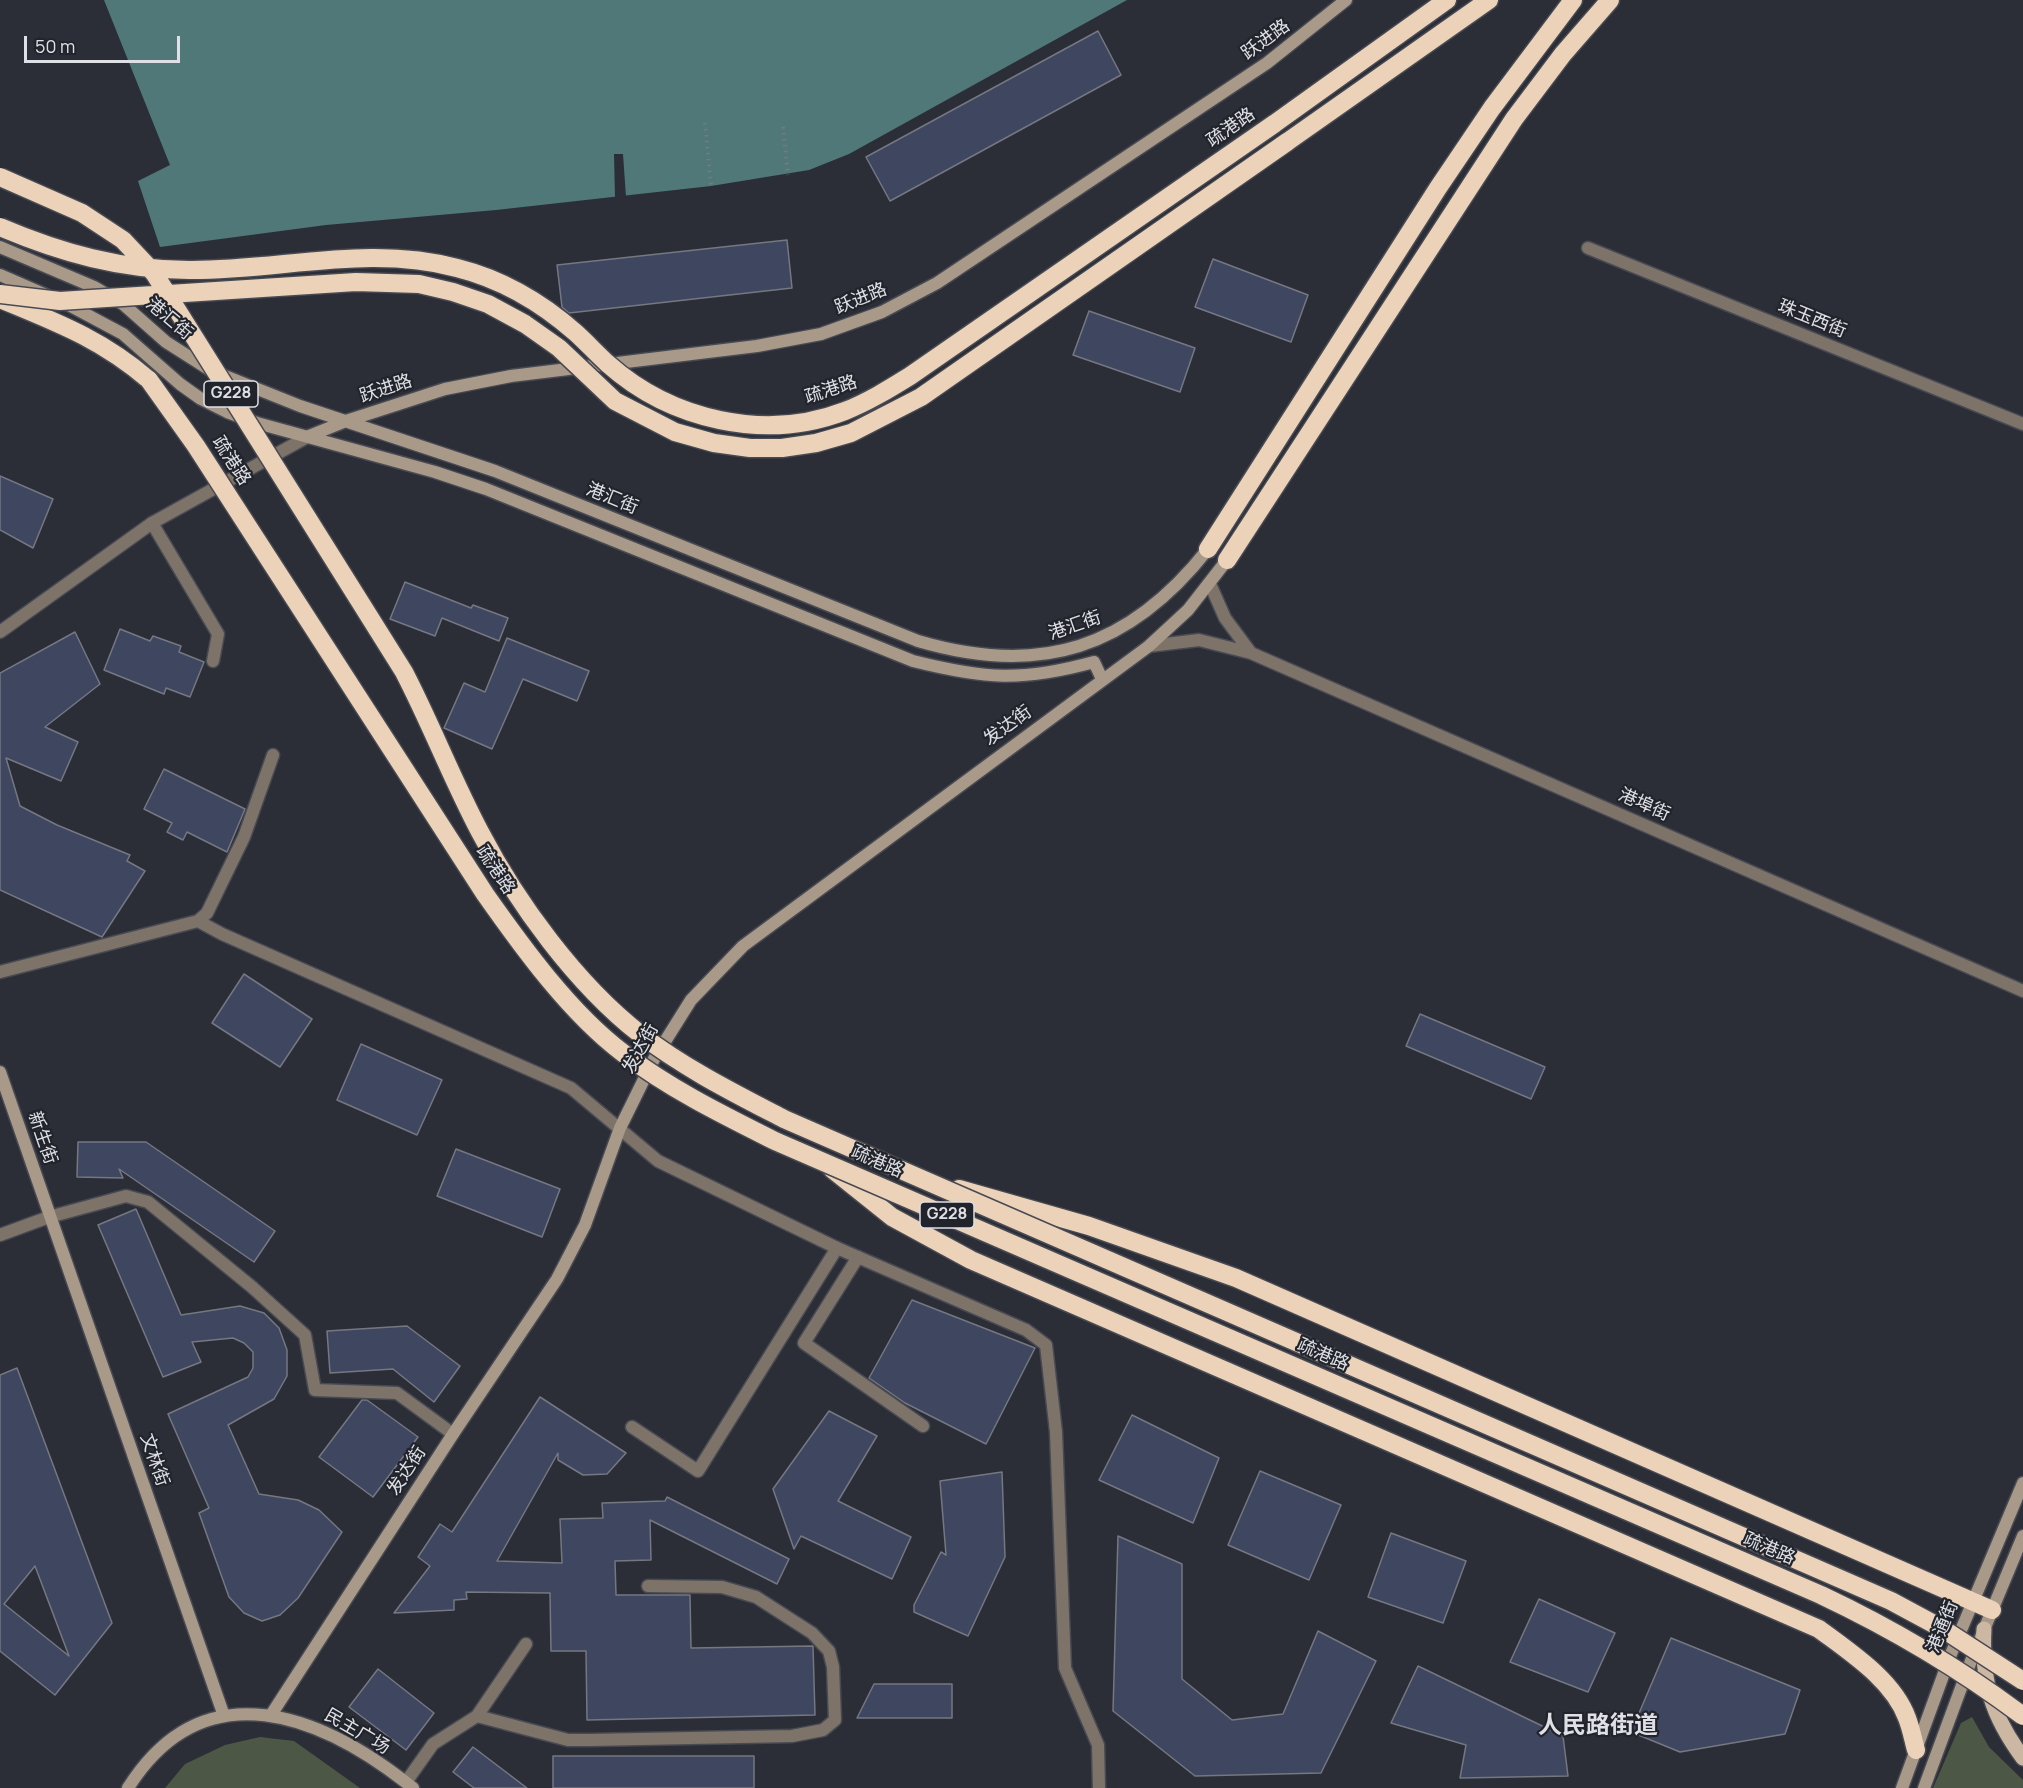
<!DOCTYPE html>
<html>
<head>
<meta charset="utf-8">
<style>
  body { margin:0 }
  #map { position:relative; width:2023px; height:1788px; overflow:hidden; background:#2b2e37; font-family:Manrope,sans-serif }
  canvas { display:block }
  .scale { position:absolute; left:24px; top:36px; width:156px; height:27px; box-sizing:border-box; border:3px solid #dfe0e6; border-top:0; padding-left:8px; font-size:18px; line-height:21px; white-space:nowrap; color:#dfe0e6; -webkit-text-stroke:4px #22242c; paint-order:stroke }
</style>
</head>
<body>
<div id="map">
<canvas width="2023" height="1788"></canvas>
<div class="scale">50 m</div>
</div>
<script>
const g = document.querySelector('canvas').getContext('2d');
g.lineJoin = 'round';
function fill(path, color) { g.fillStyle = color; g.fill(path, 'evenodd'); }
function stroke(path, color, width, dash) { g.strokeStyle = color; g.lineWidth = width; g.lineCap = dash ? 'butt' : 'round'; g.setLineDash(dash || []); g.stroke(path); }
function write(font, color, halo, rows, align = 'center') {
  g.font = font + ' Manrope,"Noto Sans SC",sans-serif'; g.lineWidth = 4.5; g.setLineDash([]); g.textBaseline = 'middle'; g.strokeStyle = halo; g.fillStyle = color; for (const [text, x, y, turn = 0] of rows) {
    g.save(); g.translate(x, y); g.rotate((+turn || 0) * Math.PI / 180); g.textAlign = isNaN(turn) ? turn : align; if (halo) g.strokeText(text, 0, 0); g.fillText(text, 0, 0); g.restore();
  }
}
fill(new Path2D(`
  M1972,1717L1989,1747L2023,1780V1788H1933L1961,1723Z
  M260,1737L294,1741L360,1788H165L185,1764L225,1745Z`), '#4d5746');
fill(new Path2D(`
  M104,0H1127L849,154L809,170L711,186L496,210L326,225L160,247L138,181L170,165Z`), '#517878');
fill(new Path2D(`
  M614,154H623L626,197L615,198Z`), '#2b2e37');
const building = new Path2D(`
  M1098,31L1121,75L890,201L866,157Z
  M787,240L792,288L569,313L562,307L557,265Z
  M1213,259L1308,295L1291,342L1195,307Z
  M1089,311L1195,348L1180,392L1073,355Z
  M0,476L53,499L33,548L0,530Z
  M405,582L471,608L473,605L508,618L499,641L442,618L435,636L390,619Z
  M120,629L150,641L153,636L181,646L179,652L204,662L190,697L166,688L164,694L104,670Z
  M75,632L100,684L45,727L78,742L61,781L6,758L20,806L57,825L130,855L127,861L145,871L102,937L0,890V673Z
  M507,638L589,671L577,701L523,679L492,749L444,728L464,683L485,692Z
  M164,769L245,809L227,852L187,832L183,840L167,832L172,823L144,809Z
  M244,974L312,1019L280,1067L212,1023Z
  M1420,1014L1545,1067L1531,1099L1406,1046Z
  M361,1044L442,1080L417,1135L337,1100Z
  M78,1142H146L275,1231L254,1262L119,1169L123,1178L77,1177Z
  M456,1149L560,1189L542,1237L437,1196Z
  M136,1209L181,1315L240,1306L264,1313L279,1328L287,1350V1376L274,1399L228,1425L259,1494L298,1500L319,1510L342,1532L298,1598L280,1615L262,1621L244,1613L229,1597L199,1513L209,1508L168,1414L248,1377L253,1368V1352L244,1343L233,1338L192,1342L201,1362L163,1377L98,1225Z
  M912,1300L1035,1348L986,1444L905,1403L869,1378Z
  M407,1326L460,1366L434,1402L393,1369L330,1373L327,1331Z
  M17,1368L112,1623L55,1695L0,1651V1375ZM35,1566L69,1656L4,1604Z
  M540,1397L626,1453L607,1474L583,1475L558,1460V1453L497,1561L562,1563L560,1519L603,1518L602,1503L665,1501L667,1497L789,1559L777,1584L650,1520L651,1560L615,1561L616,1595H690L691,1648L813,1646L815,1715L587,1720L586,1651H551L550,1593L466,1592L467,1599L454,1600V1610L394,1613L430,1566L418,1557L440,1524L452,1532Z
  M362,1400H367L418,1437L373,1497L319,1457Z
  M829,1411L877,1436L838,1501L911,1537L892,1579L801,1536L794,1549L773,1489Z
  M1132,1415L1219,1458L1193,1523L1099,1480Z
  M1260,1471L1341,1505L1309,1580L1228,1545Z
  M1002,1472L1005,1557L968,1636L914,1612V1605L941,1552L946,1555L940,1481Z
  M1391,1533L1466,1561L1443,1623L1368,1597Z
  M1118,1536L1182,1564V1679L1232,1720L1283,1714L1318,1631L1376,1661L1321,1773L1195,1776L1113,1711Z
  M1539,1599L1615,1633L1588,1692L1510,1662Z
  M1671,1638L1800,1690L1785,1734L1680,1752L1631,1732Z
  M1418,1666L1563,1736L1568,1776L1460,1778L1466,1745L1391,1723Z
  M378,1669L434,1713L406,1750L349,1707Z
  M874,1684H952V1718H857Z
  M473,1747L527,1788H474L453,1772Z
  M553,1756H754V1788H553Z`);
fill(building, '#3f465f');
stroke(building, '#757882', 1.5);
const lane = new Path2D(`
  M152,523L218,634L213,661
  M49,1217L126,1196L148,1202L252,1287L305,1335L315,1390L397,1393L453,1434
  M858,1257L804,1343L923,1426
  M632,1427L698,1471L837,1248
  M477,1716L568,1740H590L792,1736L823,1730L835,1720L833,1667L829,1651L812,1633L756,1597L722,1587L648,1586
  M406,1782L433,1744L477,1716L526,1644`);
const street = new Path2D(`
  M1588,248L2023,424
  M1210,584L1225,618L1251,653
  M0,632L152,523L309,436
  M1149,646L1199,640L1251,653L2023,991
  M198,921L207,913L244,837L273,755
  M0,972L198,921L222,934L571,1088L658,1161L837,1248L1026,1330L1046,1345L1056,1432L1065,1668L1098,1745L1099,1788
  M0,1235L49,1217`);
const secondary = new Path2D(`
  M0,247L94,287L123,304L166,342L210,370L300,406L495,471L918,641C1040,677 1129,649 1208,549
  M0,275L46,295
  M65,303L123,334L180,384L201,399L227,412L257,423L435,472L486,489L913,661C985,679 1021,682 1094,662L1102,679
  M309,436L346,421L445,389L511,376L757,346L821,334L882,312L937,283L1267,63L1346,0
  M0,1072L224,1716
  M271,1715L453,1434L557,1279L585,1225L620,1128L654,1059L691,1000L743,946L1149,646L1188,610L1227,560
  M128,1788C204,1667 322,1715 413,1788
  M1902,1788L1951,1654L2023,1483
  M1924,1788L1971,1661L2023,1536`);
const primary = new Path2D(`
  M1984,1629C1981,1681 1992,1716 2023,1758`);
const highway = new Path2D(`
  M1274,124L1447,0
  M1287,142L1489,0
  M0,299C58,323 101,339 149,380
  M1208,549L1438,188L1492,108L1573,0
  M1227,560L1514,119L1563,54L1610,0
  M832,1169L892,1217L971,1260L1819,1629C1851,1653 1893,1680 1907,1718C1911,1728 1913,1739 1916,1750
  M959,1189L1089,1226L1236,1278L1992,1610`);
stroke(lane, '#484a53', 15);
stroke(street, '#484a53', 15);
stroke(secondary, '#484a53', 15);
stroke(primary, '#484a53', 18);
stroke(highway, '#484a53', 21);
stroke(new Path2D(`
  M705,123L711,186
  M783,127L788,175`), '#767980', 4, [1.5, 4.5]);
stroke(lane, '#7d7369', 12);
stroke(street, '#7d7369', 12);
stroke(secondary, '#a99989', 12);
stroke(primary, '#ccb7a2', 15);
stroke(highway, '#ebd2b9', 18);
const highwayBridge = new Path2D(`
  M0,177L82,213L123,240L154,273L404,672C431,724 452,779 480,832C517,903 576,984 640,1034C684,1068 734,1093 784,1119L1891,1601L1943,1629L2023,1681
  M0,227C61,253 122,270 189,270C278,271 369,244 457,268C501,279 542,303 576,333C587,343 597,354 608,364C671,420 765,442 845,411C868,402 889,389 910,376L1274,124
  M0,294L60,301L356,282L419,284L453,292L488,304L525,324L559,348L615,401L675,432L714,443L750,448H782L816,443L851,433L921,397L1287,142
  M149,380L196,446L485,894C523,948 570,1013 623,1053C670,1089 723,1115 775,1141L1821,1595C1893,1629 1959,1668 2023,1716`);
stroke(highwayBridge, '#484a53', 21, []);
stroke(highwayBridge, '#ebd2b9', 18);
for (const [x, y, w] of [
  [231,394,54],
  [947,1215,54]
]) { const box = new Path2D(); box.roundRect(x - w / 2, y - 13, w, 26, 4.5); g.fillStyle = '#22242c'; g.fill(box); stroke(box, '#dfe0e6', 1.5); }
write('bold 16px', '#dfe0e6', null, [
  ["G228",231,394],
  ["G228",947,1215]
]);
write('18px', '#dfe0e6', '#22242c', [
  ["跃进路",1266,40,-36],
  ["疏港路",1231,128,-35],
  ["跃进路",861,299,-22],
  ["港汇街",169,319,40],
  ["珠玉西街",1812,319,22],
  ["跃进路",386,389,-18],
  ["疏港路",831,390,-18],
  ["疏港路",231,461,57],
  ["港汇街",612,499,22],
  ["港汇街",1075,626,-19],
  ["发达街",1008,726,-36],
  ["港埠街",1644,805,24],
  ["疏港路",495,870,56],
  ["发达街",641,1049,-61],
  ["新生街",42,1138,71],
  ["疏港路",877,1162,23],
  ["疏港路",1323,1355,23],
  ["文林街",154,1460,71],
  ["发达街",407,1471,-57],
  ["疏港路",1769,1549,23],
  ["港通街",1943,1627,-68],
  ["民主广场",357,1732,30]
]);
write('bold 24px', '#dfe0e6', '#22242c', [
  ["人民路街道",1598,1726]
]);
</script>
</body>
</html>
